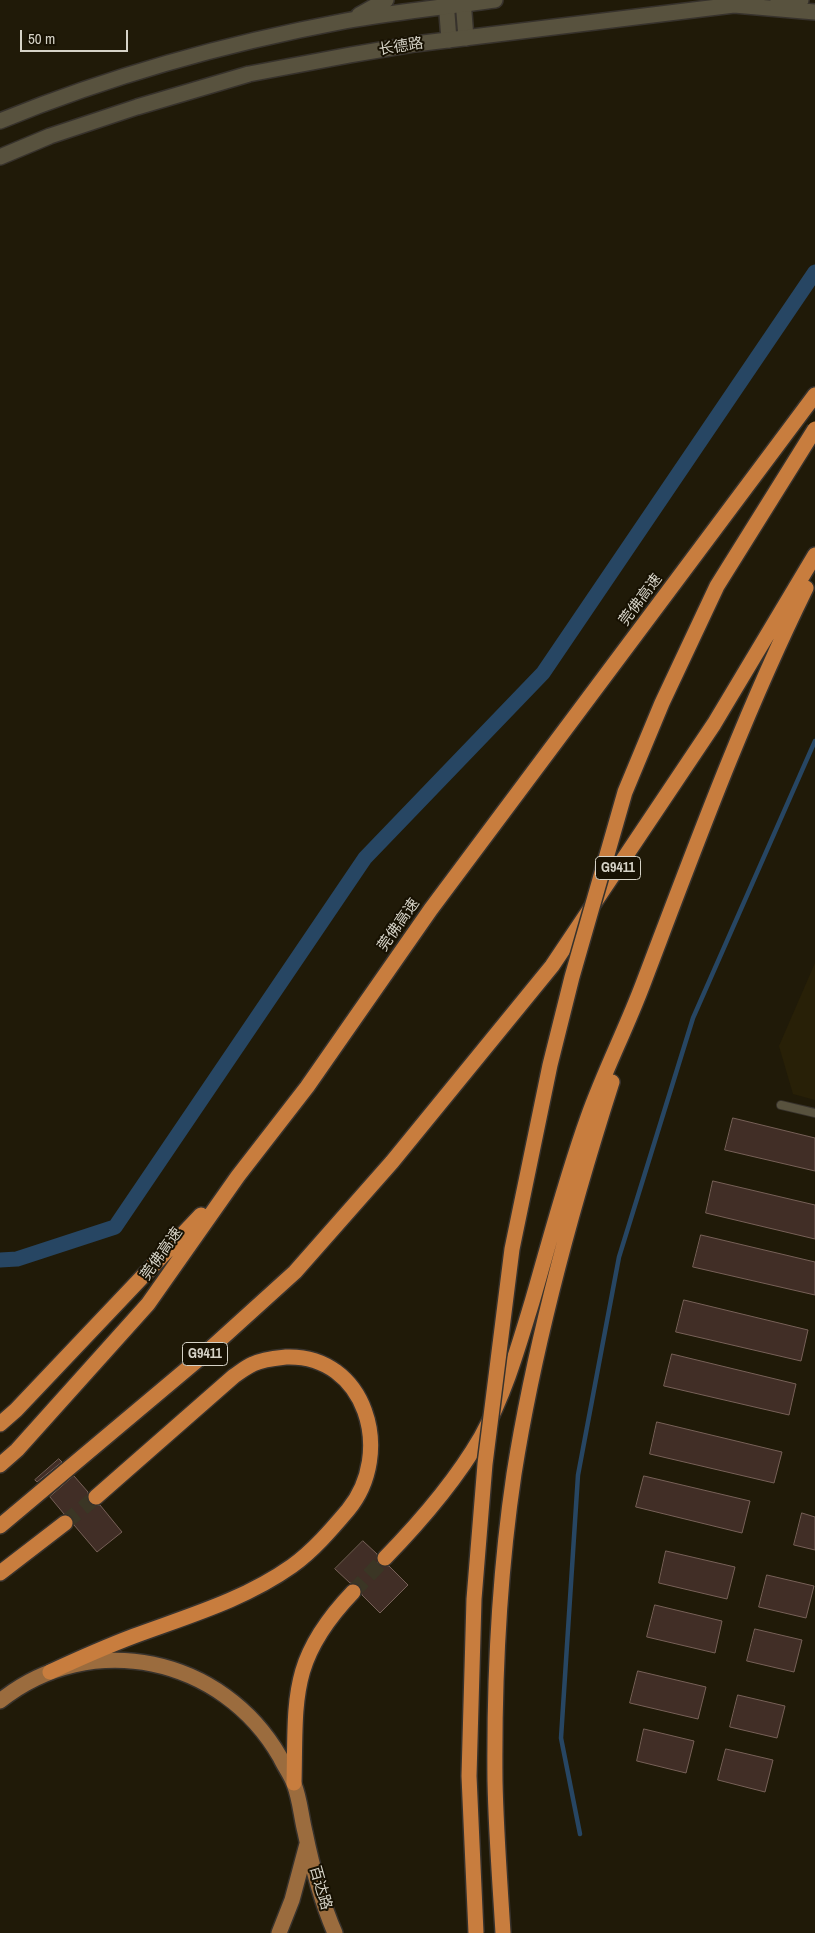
<!DOCTYPE html>
<html>
<head>
<meta charset="utf-8">
<style>
  body { margin:0 }
  #map { position:relative; width:815px; height:1933px; overflow:hidden; background:#201a08; font-family:"Archivo Narrow",sans-serif }
  canvas { display:block }
  .scale { position:absolute; left:20px; top:30px; width:108px; height:22px; box-sizing:border-box; border:2px solid #d6d3c7; border-top:0; padding-left:6px; font-size:15px; line-height:18px; white-space:nowrap; color:#d6d3c7; -webkit-text-stroke:4px #171102; paint-order:stroke }
</style>
</head>
<body>
<div id="map">
<canvas width="815" height="1933"></canvas>
<div class="scale">50 m</div>
</div>
<script>
const g = document.querySelector('canvas').getContext('2d');
g.lineJoin = 'round';
function fill(path, color) { g.fillStyle = color; g.fill(path, 'evenodd'); }
function stroke(path, color, width, dash) { g.strokeStyle = color; g.lineWidth = width; g.lineCap = dash ? 'butt' : 'round'; g.setLineDash(dash || []); g.stroke(path); }
function write(font, color, halo, rows, align = 'center') {
  g.font = font + ' "Archivo Narrow","Noto Sans SC",sans-serif'; g.lineWidth = 4; g.setLineDash([]); g.textBaseline = 'middle'; g.strokeStyle = halo; g.fillStyle = color; for (const [text, x, y, turn = 0] of rows) {
    g.save(); g.translate(x, y); g.rotate((+turn || 0) * Math.PI / 180); g.textAlign = isNaN(turn) ? turn : align; if (halo) g.strokeText(text, 0, 0); g.fillText(text, 0, 0); g.restore();
  }
}
fill(new Path2D(`
  M815,963V1100L793,1094L779,1046Z`), '#282007');
stroke(new Path2D(`
  M580,1834L561,1738L578,1475L619,1257L693,1018L815,741`), '#274663', 4.5);
stroke(new Path2D(`
  M0,1260L17,1259L115,1227L365,858L543,673L815,272`), '#274663', 15);
const building = new Path2D(`
  M733,1118L815,1138V1171L725,1150Z
  M713,1181L815,1205V1239L706,1213Z
  M701,1235L815,1262V1295L693,1267Z
  M684,1300L808,1330L801,1361L676,1332Z
  M672,1354L796,1384L789,1415L664,1386Z
  M657,1422L782,1452L774,1483L650,1454Z
  M59,1459L62,1462L37,1482L35,1480Z
  M74,1476L88,1492L89,1503L93,1506L100,1505L122,1532L97,1552L74,1525L72,1517L64,1514L50,1497Z
  M644,1476L750,1501L742,1533L636,1507Z
  M802,1513L815,1517V1550L794,1545Z
  M363,1541L377,1554L378,1564L389,1566L408,1585L380,1613L362,1595L359,1585L350,1583L335,1569Z
  M666,1551L735,1567L727,1599L659,1583Z
  M767,1575L814,1586L806,1618L759,1607Z
  M655,1605L722,1621L715,1653L647,1637Z
  M755,1629L802,1640L794,1672L747,1661Z
  M638,1671L706,1687L698,1719L630,1703Z
  M738,1695L785,1706L777,1738L730,1727Z
  M644,1729L694,1741L686,1773L637,1761Z
  M726,1749L773,1760L765,1792L718,1780Z`);
fill(building, '#412e26');
stroke(building, '#776158', 1);
stroke(new Path2D(`
  M65,1523L96,1497
  M353,1592L385,1558`), '#3b3625', 15, [15, 8]);
const service = new Path2D(`
  M781,1105L815,1113`);
const minor = new Path2D(`
  M446,0L449,40
  M463,0L466,38`);
const secondary = new Path2D(`
  M778,2L801,0
  M359,15L386,0
  M0,121C110,76 228,43 345,21C395,12 445,7 495,0
  M0,157L50,136L137,107L249,74L350,55L415,44L734,5L815,12`);
const primary = new Path2D(`
  M0,1701C91,1628 223,1657 280,1757C284,1766 291,1775 294,1784C300,1799 301,1816 305,1832C312,1866 321,1901 335,1933
  M279,1933L292,1900L307,1844`);
const motorway = new Path2D(`
  M0,1424L16,1410L201,1215
  M0,1465L17,1450L148,1304L238,1176L307,1087L431,909L815,395
  M0,1526L200,1358L295,1272L392,1162L552,966L714,724L815,555
  M385,1558C421,1521 455,1482 481,1437C505,1394 518,1348 532,1302C550,1240 566,1178 588,1117C604,1072 626,1029 643,984C694,850 743,716 806,588
  M0,1573L65,1523
  M50,1672C78,1659 105,1647 134,1636C188,1616 244,1600 292,1566C313,1551 331,1530 348,1510C395,1453 366,1354 286,1357C276,1358 263,1359 253,1364C246,1367 240,1372 234,1376L96,1497
  M294,1783C296,1697 289,1659 353,1592
  M503,1933C500,1883 496,1832 495,1781C494,1679 499,1575 514,1474C535,1341 571,1210 612,1082`);
stroke(service, '#37322c', 10);
stroke(minor, '#37322c', 18);
stroke(secondary, '#37322c', 18);
stroke(primary, '#37322c', 18);
stroke(motorway, '#37322c', 18);
stroke(service, '#58523e', 8);
stroke(minor, '#58523e', 15);
stroke(secondary, '#58523e', 15);
stroke(primary, '#9b6c3e', 15);
stroke(motorway, '#c87d3e', 15);
const motorwayBridge = new Path2D(`
  M476,1933L469,1776L474,1599L485,1464L512,1249L550,1065L572,977L625,792L662,703L717,586L815,429`);
stroke(motorwayBridge, '#37322c', 18, []);
stroke(motorwayBridge, '#c87d3e', 15);
for (const [x, y, w] of [
  [618,868,45],
  [205,1354,45]
]) { const box = new Path2D(); box.roundRect(x - w / 2, y - 11.5, w, 23, 4); g.fillStyle = '#171102'; g.fill(box); stroke(box, '#d6d3c7', 1); }
write('bold 14px', '#d6d3c7', null, [
  ["G9411",618,868],
  ["G9411",205,1354]
]);
write('15px', '#d6d3c7', '#171102', [
  ["长德路",401,47,-9],
  ["莞佛高速",641,600,-53],
  ["莞佛高速",399,925,-55],
  ["莞佛高速",162,1254,-55],
  ["百达路",320,1888,74]
]);
</script>
</body>
</html>
